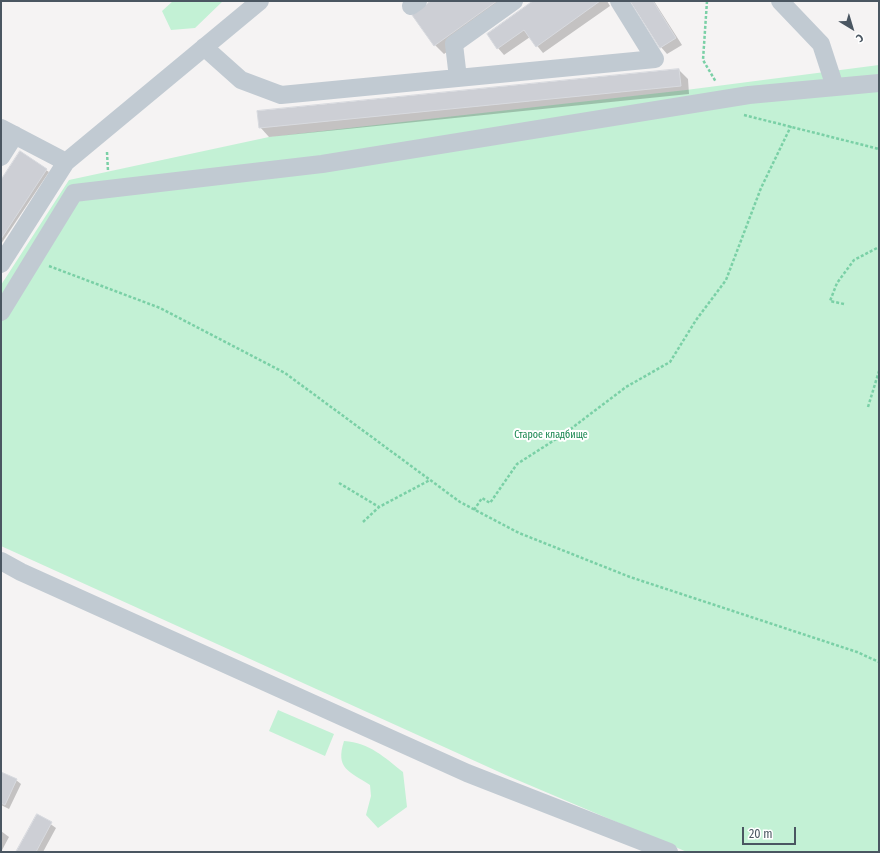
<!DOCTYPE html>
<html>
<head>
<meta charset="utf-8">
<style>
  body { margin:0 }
  #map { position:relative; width:880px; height:853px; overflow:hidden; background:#f5f3f3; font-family:"Fira Sans Condensed",sans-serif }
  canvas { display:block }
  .frame { position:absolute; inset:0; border:2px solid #4a5661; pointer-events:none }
  .north { position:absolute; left:832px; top:8px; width:40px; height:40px; -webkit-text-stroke:3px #fff; paint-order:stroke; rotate:142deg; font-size:11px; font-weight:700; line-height:16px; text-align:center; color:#4a5661 }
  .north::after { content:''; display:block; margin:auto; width:14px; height:18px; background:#4a5661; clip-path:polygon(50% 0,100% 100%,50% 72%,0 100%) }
  .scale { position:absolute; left:742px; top:827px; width:54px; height:18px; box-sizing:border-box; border:2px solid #4a5661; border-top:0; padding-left:5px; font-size:12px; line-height:14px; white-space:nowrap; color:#4a5661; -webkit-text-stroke:3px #fff; paint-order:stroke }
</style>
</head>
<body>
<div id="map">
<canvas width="880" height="853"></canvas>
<div class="frame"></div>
<div class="north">С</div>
<div class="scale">20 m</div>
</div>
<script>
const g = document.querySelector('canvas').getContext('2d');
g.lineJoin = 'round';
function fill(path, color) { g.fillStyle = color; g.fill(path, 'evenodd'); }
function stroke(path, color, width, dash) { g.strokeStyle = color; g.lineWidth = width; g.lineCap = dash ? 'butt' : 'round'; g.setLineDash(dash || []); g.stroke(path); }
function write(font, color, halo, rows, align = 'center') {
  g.font = font + ' "Fira Sans Condensed",sans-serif'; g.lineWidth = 4; g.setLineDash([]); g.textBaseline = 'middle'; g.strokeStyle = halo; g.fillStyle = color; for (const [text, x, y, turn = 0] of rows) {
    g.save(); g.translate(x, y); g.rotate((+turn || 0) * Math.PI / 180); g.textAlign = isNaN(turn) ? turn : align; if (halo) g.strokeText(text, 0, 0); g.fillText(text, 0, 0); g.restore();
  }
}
fill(new Path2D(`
  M173,1H223L195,28L171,30L162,11Z
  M879,65V852H687L508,776L1,546V285L69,180L269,137L686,90Z
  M278,710L334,734L325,756L269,731Z
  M344,741C370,743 384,757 403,772L407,807L378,828L366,815L371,796L370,785C349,771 335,769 344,741Z`), '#c3f1d5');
fill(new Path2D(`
  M433,1H519L444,54L435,45Z
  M535,1H607L610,6L543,53L530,37L504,55L498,48Z
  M631,1H654L682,45L667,54L661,47Z
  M679,70L688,79L689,94L269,137L260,127Z
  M20,153L49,172L1,244V182Z
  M1,773L16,780L21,784L9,809L1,805Z
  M38,815L56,828L43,852H17Z
  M1,831L9,837L1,852Z`), '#0003');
const building = new Path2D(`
  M431,1H497L434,46L412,15Z
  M533,1H600L536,47L524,30L497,49L487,34Z
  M630,1H653L676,38L660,48Z
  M679,69L681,86L259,128L257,111Z
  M20,151L47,169L1,239V180Z
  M1,772L17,779L5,805L1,803Z
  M37,814L52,822L36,852H16Z`);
fill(building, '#cdcfd5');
stroke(building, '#d7d9de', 1);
stroke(new Path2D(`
  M707,1L703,60L716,82
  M744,115L879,149
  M107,152L108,171
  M49,266L160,308L285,373L460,502L519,533L630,577L857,652L879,662
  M844,304L830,301L837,283L854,260L879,247
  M868,407L879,371
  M339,483L379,507
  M474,510L482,498L490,503L517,464L564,434L626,387L670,362L696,320L726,280L761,188L791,126
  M363,522L379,507L430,480`), '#7ad0a6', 2.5, [3, 2]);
stroke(new Path2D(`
  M780,1L821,44L835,87
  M411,6L418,1
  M204,47L241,80L281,95L655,59L619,1
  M458,78L454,44L514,1
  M1,128L66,162
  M1,157L15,135
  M1,264L66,162L260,1
  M1,312L74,193L322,164L749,95L879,83
  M1,561L21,572L467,773L669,852`), '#c1cad2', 18);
write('10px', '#17864f', '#fff', [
  ["Старое кладбище",551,435]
]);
</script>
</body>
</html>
